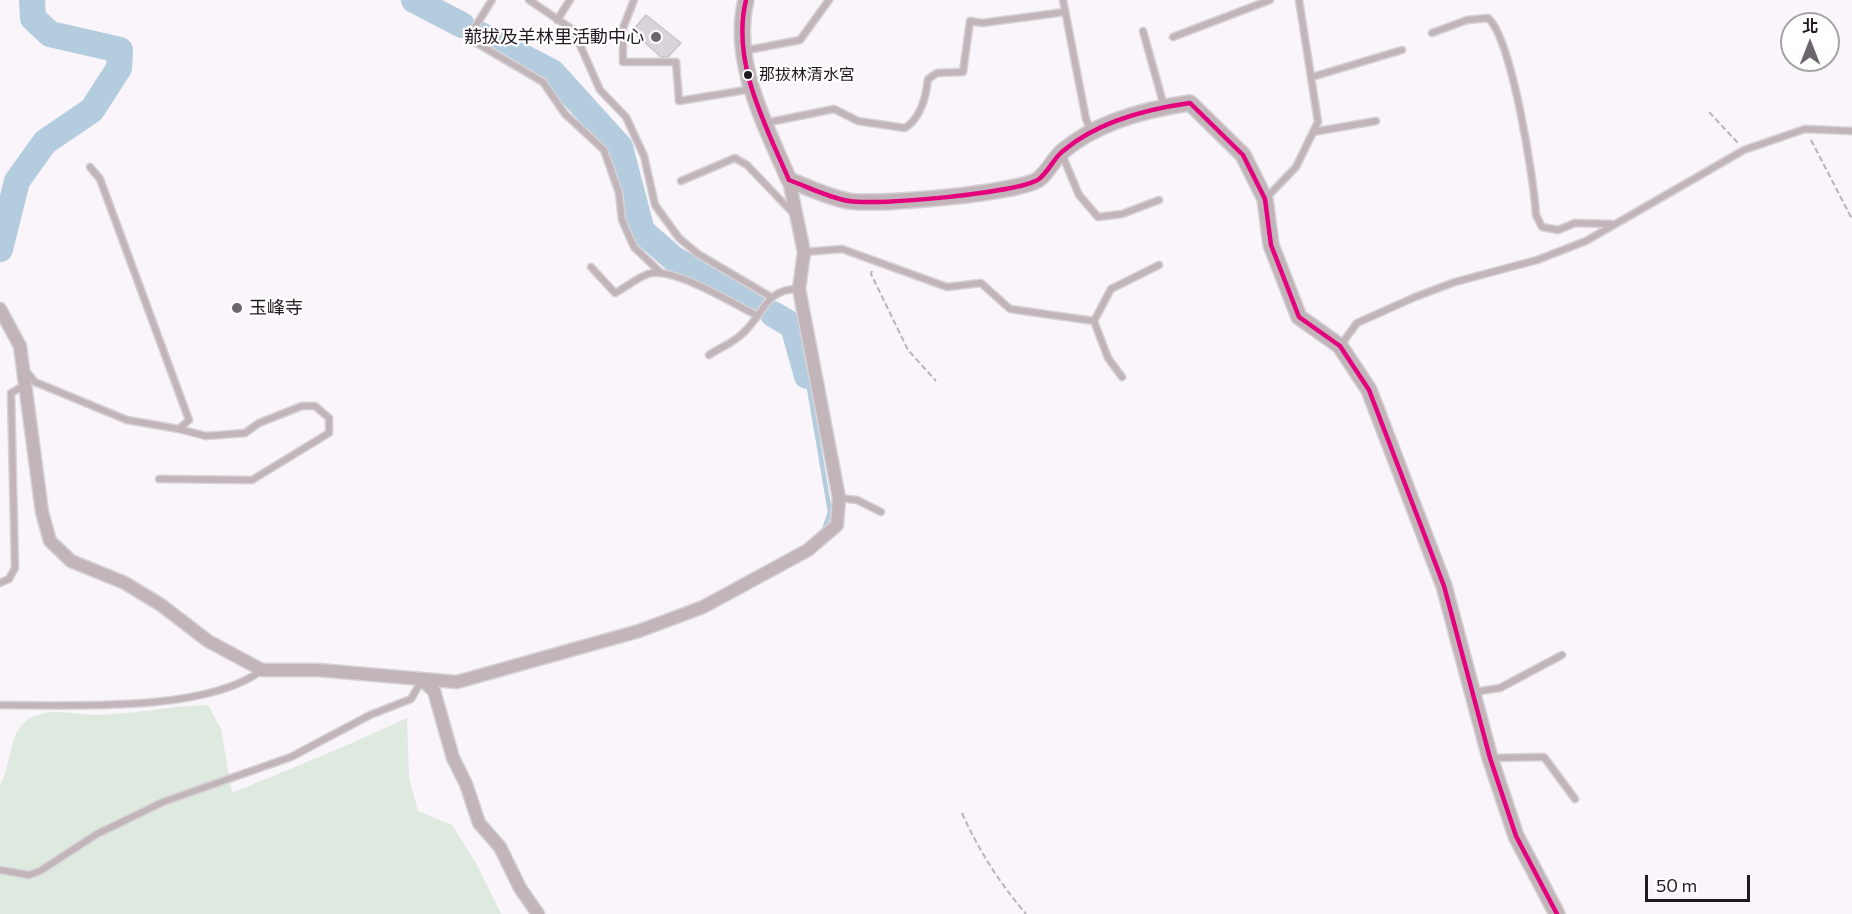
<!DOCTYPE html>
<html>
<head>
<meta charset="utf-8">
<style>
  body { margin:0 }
  #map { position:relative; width:1852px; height:914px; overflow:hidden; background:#faf5fa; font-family:Commissioner,"Noto Sans TC",sans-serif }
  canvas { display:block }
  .north { position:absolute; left:1780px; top:12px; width:60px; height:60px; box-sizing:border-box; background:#fff; border:2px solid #a6a3a7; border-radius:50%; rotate:0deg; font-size:16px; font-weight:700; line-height:24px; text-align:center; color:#211822 }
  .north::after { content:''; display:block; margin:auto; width:21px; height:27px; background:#6d656e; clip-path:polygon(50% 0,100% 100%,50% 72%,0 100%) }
  .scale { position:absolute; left:1645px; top:875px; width:105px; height:27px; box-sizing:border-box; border:3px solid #211822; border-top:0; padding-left:8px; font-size:18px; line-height:21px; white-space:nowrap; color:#211822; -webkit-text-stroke:4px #fff; paint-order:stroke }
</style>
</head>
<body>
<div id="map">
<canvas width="1852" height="914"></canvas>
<div class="north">北</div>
<div class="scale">50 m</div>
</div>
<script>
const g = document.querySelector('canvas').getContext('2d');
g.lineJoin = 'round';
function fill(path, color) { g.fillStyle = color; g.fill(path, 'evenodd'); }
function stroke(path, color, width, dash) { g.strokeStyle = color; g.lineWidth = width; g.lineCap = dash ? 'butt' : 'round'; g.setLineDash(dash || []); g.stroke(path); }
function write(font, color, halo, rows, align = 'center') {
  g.font = font + ' Commissioner,"Noto Sans TC",sans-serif'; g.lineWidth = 4.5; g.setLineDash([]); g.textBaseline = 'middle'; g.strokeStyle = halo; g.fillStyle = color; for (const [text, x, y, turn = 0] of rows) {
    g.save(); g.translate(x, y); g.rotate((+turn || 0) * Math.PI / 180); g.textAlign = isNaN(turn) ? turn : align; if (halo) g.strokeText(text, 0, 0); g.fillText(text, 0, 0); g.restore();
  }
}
fill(new Path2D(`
  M208,705L221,729L232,793L343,747L407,718L409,778L418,811L452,825L476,863L501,914H0V785C12,766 7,733 29,719C49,706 75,715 97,715C134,714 171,706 208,705Z`), '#dee9e0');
stroke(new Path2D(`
  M807,376L830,512L824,530`), '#b3ccde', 4.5);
stroke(new Path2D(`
  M414,0L462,25
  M479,34L552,72L620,147L642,231L674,259L753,303
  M0,249L17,181L45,142L92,110L119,68L120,50L50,34L33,18L32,0
  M773,314L793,326L807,376`), '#b3ccde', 26);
const building = new Path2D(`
  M646,15L681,43L668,57H661L632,31Z`);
fill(building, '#dbd3dc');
stroke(building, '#cbc4cb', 1.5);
const service = new Path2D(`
  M492,0L468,38L543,82L565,114L604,150L619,193L622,220L634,247L660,272
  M529,0L569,27L576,36L600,90L626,117L644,156L655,205L679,238L698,254L771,297
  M634,0L623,28V62H676L679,101L752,89
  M1063,0L1086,119L1091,131
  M557,20L570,0
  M1143,31L1164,106
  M1432,33L1467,20L1488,18C1512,39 1534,180 1536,215L1542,227L1558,230L1575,223L1612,224
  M1173,37L1270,0
  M743,51L800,40L829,0
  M1312,77L1402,50
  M765,123L834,109L858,121L905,128C921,118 926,97 928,79L937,73L963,72L970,21L982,23L1065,12
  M1313,132L1376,121
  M1061,152L1079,195L1098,217L1122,214L1159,200
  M681,181L735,158L747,165L793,213
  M1267,197L1296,167L1318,122L1299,0
  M804,252L842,249L947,287L981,283L1010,309L1094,321L1111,289L1159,265
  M591,267L615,293C626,287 637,278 648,274C672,265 735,305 758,316
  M1094,321L1108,358L1122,377
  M1340,346L1357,323L1415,297L1455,282L1537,260L1586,241L1744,150L1805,129L1852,131
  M709,355C719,348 733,343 742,334C764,315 765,288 799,289
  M26,371L35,382L127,420L179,429L189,420L100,179L90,167
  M159,479L252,480L329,433V418L315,406H302L259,423L245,433L206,436L179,429
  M839,498L857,500L881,512
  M0,583L9,579L15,568L11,393L25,385
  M1473,692L1500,688L1562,655
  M0,705C69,705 206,713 262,670
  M1491,758L1544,757L1575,799
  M0,870L29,875L40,871L97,834L163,802L291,757L370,715L411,699L422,680`);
const minor = new Path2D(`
  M0,309L20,346L42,512L50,541L71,561L125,583L161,605L208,641L262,670H318L457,682L639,631L703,607L808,550L837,525L839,498L799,289L804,252L789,180
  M422,680L434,691L453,758L466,784L479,823L500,847L520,888L538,914`);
const tertiary = new Path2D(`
  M746,0C731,62 765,124 789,180C808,187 830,198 849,201C876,206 1020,193 1039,179C1049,171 1054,158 1063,151C1097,122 1147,109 1190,103L1243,155L1265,199L1271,245L1299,317L1340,346L1369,390L1444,586L1490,758L1516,836L1557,914`);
stroke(service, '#d6d2d7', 9);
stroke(minor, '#d6d2d7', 15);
stroke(tertiary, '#d6d2d7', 18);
stroke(new Path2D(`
  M1709,112L1738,143
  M1811,140L1852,219
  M872,271L871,274L908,350L936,381
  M962,813C979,851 999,882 1026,914`), '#bbb3b6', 2, [6, 3]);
stroke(service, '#c2b5b9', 6);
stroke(minor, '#c2b5b9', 12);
stroke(tertiary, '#c2b5b9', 15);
stroke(new Path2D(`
  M746,0C731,62 765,124 789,180C808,187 830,198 849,201C876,206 1020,193 1039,179C1049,171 1054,158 1063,151C1097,122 1147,109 1190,103L1243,155L1265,199L1271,245L1299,317L1340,346L1369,390L1444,586L1490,758L1516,836L1557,914`), '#e5007d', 4.5);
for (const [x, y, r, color] of [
  [656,37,6,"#6d656e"],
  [748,75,5,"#211822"],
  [237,308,6,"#6d656e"]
]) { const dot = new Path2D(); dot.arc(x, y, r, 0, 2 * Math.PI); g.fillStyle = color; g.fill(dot); stroke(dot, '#fff', 2); }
write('16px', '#211822', '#fff', [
  ["那拔林清水宮",759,75]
], 'left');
write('18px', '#211822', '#fff', [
  ["𦰡拔及羊林里活動中心",644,37],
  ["玉峰寺",249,308,"left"]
], 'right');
</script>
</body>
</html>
